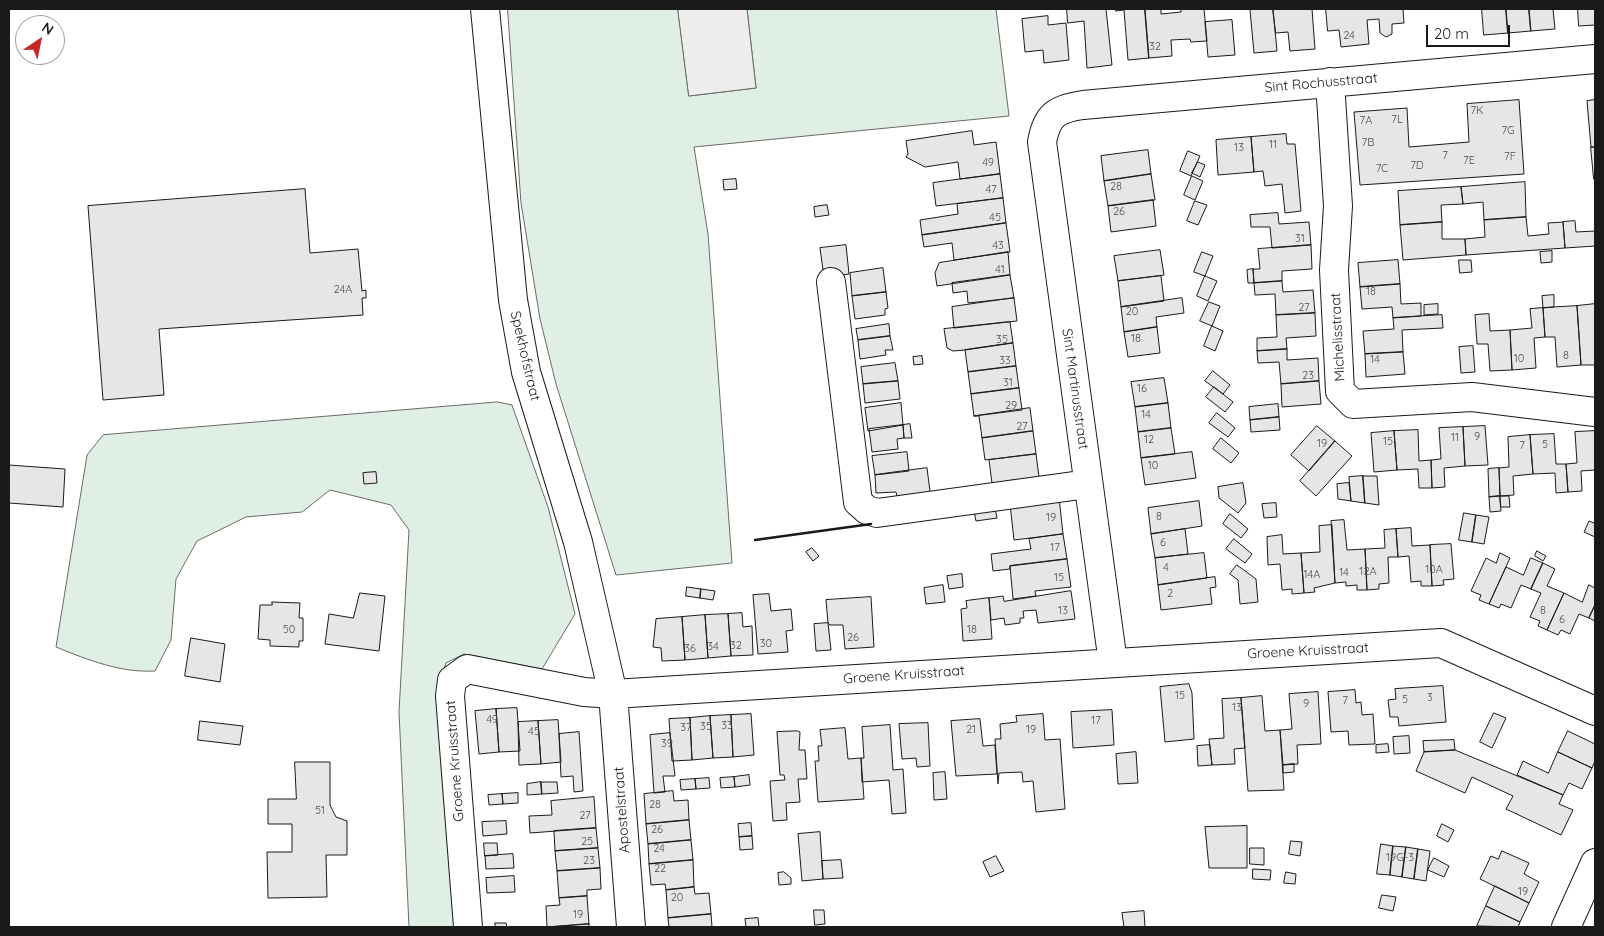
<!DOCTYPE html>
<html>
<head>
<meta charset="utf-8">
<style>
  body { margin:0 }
  #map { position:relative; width:1604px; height:936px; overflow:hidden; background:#fff; font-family:Quicksand,sans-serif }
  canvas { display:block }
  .frame { position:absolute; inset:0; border:10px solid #1a1a1a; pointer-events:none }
  .north { position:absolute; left:15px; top:15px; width:50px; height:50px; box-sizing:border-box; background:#fff; border:1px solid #a3a3a3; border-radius:50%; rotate:34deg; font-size:14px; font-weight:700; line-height:20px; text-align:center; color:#1a1a1a }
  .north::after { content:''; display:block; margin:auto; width:18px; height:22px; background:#c62828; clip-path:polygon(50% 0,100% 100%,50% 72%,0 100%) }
  .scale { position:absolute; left:1426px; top:25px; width:84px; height:22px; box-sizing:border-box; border:2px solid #1a1a1a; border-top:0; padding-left:6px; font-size:15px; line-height:18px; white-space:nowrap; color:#1a1a1a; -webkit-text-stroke:4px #fff; paint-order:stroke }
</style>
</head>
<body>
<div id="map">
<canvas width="1604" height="936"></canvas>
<div class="frame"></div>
<div class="north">N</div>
<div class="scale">20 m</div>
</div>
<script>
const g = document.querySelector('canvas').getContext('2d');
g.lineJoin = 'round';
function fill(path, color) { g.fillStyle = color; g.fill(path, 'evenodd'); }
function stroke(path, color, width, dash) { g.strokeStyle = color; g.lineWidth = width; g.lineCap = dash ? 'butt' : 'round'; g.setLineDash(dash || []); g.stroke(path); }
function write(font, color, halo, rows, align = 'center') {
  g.font = font + ' Quicksand,sans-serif'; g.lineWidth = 4; g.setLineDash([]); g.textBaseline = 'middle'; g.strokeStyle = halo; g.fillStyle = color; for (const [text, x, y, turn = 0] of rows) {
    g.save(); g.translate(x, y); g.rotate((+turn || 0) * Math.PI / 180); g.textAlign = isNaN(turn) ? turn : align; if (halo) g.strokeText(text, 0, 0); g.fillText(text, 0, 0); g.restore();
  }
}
const green = new Path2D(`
  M508,9H678L689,96L756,88L747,9H996L1009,116L694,147L708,234L732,563L616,575L556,384L540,319L521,203Z
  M498,402L512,405L548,507L575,614L542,669L464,654L446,663L443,672L457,927H409L399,712L409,530L391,505L330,490L302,512L246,517L197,541L176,579L171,640L155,671C121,673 88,660 56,647L87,455L103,435Z`);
fill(green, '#e0efe3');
stroke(green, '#6a6a6a', 1);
const parking = new Path2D(`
  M678,9H747L756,88L689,96Z`);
fill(parking, '#ededed');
stroke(parking, '#6a6a6a', 1);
const building = new Path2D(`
  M1067,9H1106L1112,65L1087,68L1084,21L1068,23Z
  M1116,9H1145L1149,58L1128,60L1124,10L1116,11Z
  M1145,9H1161V14L1181,12V9H1204L1207,41L1191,42L1190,39L1171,40L1172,56L1149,58Z
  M1273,9H1312L1315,49L1290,51L1288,32L1276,33Z
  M1273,9L1277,51L1254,53L1250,10Z
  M1326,9H1403L1404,23L1392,24V34L1386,37L1380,33L1379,19L1367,20L1369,44L1341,47L1339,30L1328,31Z
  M1482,9H1506L1508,33L1484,35Z
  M1506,9H1529L1531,31L1508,33Z
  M1529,9H1553L1555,29L1531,31Z
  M1578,9H1595V25L1579,26Z
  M1048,16V25L1066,23L1069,60L1044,63L1043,50L1025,52L1022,19Z
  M1232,20L1235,55L1208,57L1205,22Z
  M1519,100L1524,174L1360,185L1354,112L1407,108L1409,147L1469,142L1467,104Z
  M1595,100V147H1591L1587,101Z
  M972,131L974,145L996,142L1000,174L960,179L958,162L925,167L906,157L908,154L906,141Z
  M1286,134L1287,144H1295L1301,211L1285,213L1282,184L1265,186L1263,171L1254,172L1251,137Z
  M1251,137L1254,172L1218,175L1216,140Z
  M1591,147H1595V179H1594Z
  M1148,150L1151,174L1104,181L1101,156Z
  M1188,151L1200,156L1191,176L1180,171Z
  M1198,162L1205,165L1200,177L1192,173Z
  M1000,174L1003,198L936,206L933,183Z
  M1151,174L1155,200L1108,206L1104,181Z
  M1192,176L1203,181L1195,200L1184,195Z
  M736,179L737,189L724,190L723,180Z
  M1525,182L1526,217L1484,220L1483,202L1463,204L1461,187Z
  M1461,187L1463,204L1441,205L1442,222L1400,225L1398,191Z
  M305,189L310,253L358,249L362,291L366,290V298H362L363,315L159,329L164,395L103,400L88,206Z
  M1003,198L1006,223L922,235L920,220L958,214L957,204Z
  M1153,200L1156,226L1111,232L1108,206Z
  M1195,201L1207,205L1198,225L1187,221Z
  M827,205L829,215L815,217L814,207Z
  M1278,213L1279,224L1309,222L1311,245L1272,248L1270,227H1251L1250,215Z
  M1526,217L1528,236L1549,234L1548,223L1563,222L1565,248L1466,255L1465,239L1485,237L1484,220Z
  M1575,221L1576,232L1595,231V246L1565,248L1563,222Z
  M1442,222V239H1465L1466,255L1403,260L1400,225Z
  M1006,223L1010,252L954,260L952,243L924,247L922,235Z
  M846,245L849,274L824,277L820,248Z
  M1311,245L1312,269L1282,271V281L1254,283L1253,269H1260L1258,249Z
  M1160,250L1164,275L1118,281L1114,256Z
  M1552,251V262L1541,263L1540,252Z
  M1008,252L1010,275L937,286L935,273L939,263Z
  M1202,252L1213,256L1205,276L1194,272Z
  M1398,260L1400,284L1360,287L1358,263Z
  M1459,260H1471L1472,272L1460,273Z
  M883,268L886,292L852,296L850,273Z
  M1253,269L1254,283H1248L1247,270Z
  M1010,275L1014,298L968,303L967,291L953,293L952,283Z
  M1161,276L1164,301L1121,307L1118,281Z
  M1205,276L1217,281L1208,301L1197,296Z
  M1282,281L1283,292L1313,290L1315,313L1276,315L1275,294L1255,295L1254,283Z
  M1400,284L1401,304L1421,303V316L1393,318L1392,307L1362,309L1360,287Z
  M886,292L888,308L885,309V315L855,319L852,296Z
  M1554,295V307L1543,308L1542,296Z
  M1014,298L1017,321L954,328L952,307Z
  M1182,298L1184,313L1156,317L1157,327L1124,332L1121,307Z
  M1209,302L1220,306L1212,326L1200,321Z
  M1438,304V314L1424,315V305Z
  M1595,304V365H1581L1577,306Z
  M1577,306L1581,365L1557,367L1555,337H1545L1543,308Z
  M1543,308L1545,337L1534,338L1536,368L1512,370L1510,330L1532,328L1530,309Z
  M1315,313L1316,336L1286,338L1287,349L1257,351V338L1277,337L1276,315Z
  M1489,314L1490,331L1510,330L1512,370L1490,371L1488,344H1477L1475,315Z
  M1442,315L1443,328L1402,330L1403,352L1365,354L1363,331L1394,329L1393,318Z
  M1010,322L1013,343L965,350L953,351L947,348L944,329Z
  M889,324L890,336L858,340L856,329Z
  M1212,326L1223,331L1215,351L1204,346Z
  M1157,327L1160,353L1128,357L1124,332Z
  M890,336L893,350H885L886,355L860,359L858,340Z
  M1013,343L1016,366L968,372L965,350Z
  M1473,346L1475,372L1461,373L1459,347Z
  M1287,349V360L1318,358L1319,381L1281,384L1279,362L1258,363L1257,351Z
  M1403,352L1405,374L1366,377L1365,354Z
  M922,356L923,364L914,365L913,357Z
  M895,363L898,381L863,384L861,367Z
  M1016,366L1019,388L971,394L968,372Z
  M1213,371L1230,385L1223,394L1205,381Z
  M1164,378L1168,403L1135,407L1131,382Z
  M898,381L900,399L865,403L863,384Z
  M1319,381L1321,404L1282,407L1281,384Z
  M1214,387L1233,402L1225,412L1206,397Z
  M1019,388L1022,410L974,416L971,394Z
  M901,403L903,425L868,431L865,408Z
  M1168,403L1171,428L1138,432L1135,407Z
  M1278,404L1279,417L1250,420L1249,407Z
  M1030,408L1033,431L982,438L979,416H974Z
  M1217,413L1235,428L1228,437L1209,423Z
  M1279,417L1280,430L1251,432L1250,420Z
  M910,424L912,438H904L903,425Z
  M903,425L904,438L897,439L898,449L872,452L869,429Z
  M1317,426L1335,441L1309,471L1291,455Z
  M1485,426L1488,465L1465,466L1463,427Z
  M1463,427L1465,466L1444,468L1445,487L1432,488L1431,460L1441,459L1439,428Z
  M1171,428L1175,454L1141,458L1138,432Z
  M1418,430L1419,461L1431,460L1432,488H1419L1418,469L1397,470L1394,431Z
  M1033,431L1036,454L985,460L982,438Z
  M1394,431L1397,470L1374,472L1371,433Z
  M1595,431V470L1581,471L1582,491L1568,492L1566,464L1577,463L1575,432Z
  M1554,434L1556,464H1566L1568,492L1556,493L1555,473L1533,474L1530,435Z
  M1530,435L1533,474L1513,476L1514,495L1500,496L1499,468L1509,467L1508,437Z
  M1221,438L1239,453L1231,463L1213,449Z
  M1335,441L1352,456L1316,496L1300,481Z
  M907,452L909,471L875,475L872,456Z
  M1192,452L1196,478L1145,485L1141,458Z
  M1036,454L1039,477L1006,481L1007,489L993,491L989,460Z
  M9,465L65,469L63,507L9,503Z
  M927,468L931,499L898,501L896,492L876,493L875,475Z
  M1499,468L1500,496L1489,497L1488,469Z
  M376,472L377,483L364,484L363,473Z
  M1363,476H1377L1379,505L1365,503Z
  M1363,476L1365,503L1351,501L1349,477Z
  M1243,483L1246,503L1238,513L1219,498L1218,487Z
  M1349,483L1351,501L1338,499L1337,484Z
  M1500,496H1509L1510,507H1501Z
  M1500,496L1501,511L1490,512L1489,497Z
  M1059,497L1063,534L1014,540L1010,504Z
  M1199,501L1202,526L1151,534L1148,508Z
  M1276,503L1277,517L1264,518L1262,504Z
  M995,508L997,518L976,521L974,511Z
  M1464,513L1476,515L1472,542L1459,540Z
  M1230,514L1248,529L1241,538L1223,524Z
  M1476,515L1489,517L1484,544L1472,542Z
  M1344,520L1347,550L1365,549L1367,590H1357V585L1346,586V582L1335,583L1331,521Z
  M1595,520V537L1584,532L1589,521L1594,523Z
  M1332,525L1335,583L1314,588L1315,592L1304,593L1301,553L1320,552L1319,526Z
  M1411,528L1412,546L1430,545L1432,586H1421V581L1411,582L1409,556L1398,557L1396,529Z
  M1185,529L1188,554L1155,558L1151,534Z
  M1396,529L1398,557H1388L1389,583L1379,584V589L1367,590L1365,549L1385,548L1384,530Z
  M1063,534L1067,559L1010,566V569L993,571L991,554L1031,549L1029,539Z
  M1282,535L1283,554L1301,553L1304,593L1292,594V589L1282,590L1280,564L1268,565L1267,537Z
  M1234,539L1252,554L1245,563L1226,549Z
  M1451,544L1454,579L1443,580L1444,585L1432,586L1430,545Z
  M812,548L819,556L813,561L806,552Z
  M1537,551L1546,556L1543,561L1535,556Z
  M1204,553L1207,578L1158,585L1155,558Z
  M1500,553L1510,558L1489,604L1479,600L1481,595L1471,591L1486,558L1496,563Z
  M1531,558L1543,563L1531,589L1521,585L1511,608L1501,604L1499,608L1489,604L1506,567L1523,575Z
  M1067,559L1071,587L1035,591L1036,596L1013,599L1010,566Z
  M1543,563L1555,569L1547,586L1564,593L1547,630L1538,626L1540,621L1530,617L1541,593L1531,589Z
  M1237,565L1256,579L1258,602L1240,604L1238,580L1230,574Z
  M962,574L963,587L949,589L947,576Z
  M1215,577L1216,587L1210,588L1212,604L1161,610L1158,585Z
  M943,585L945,602L926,604L924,588Z
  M1589,585L1595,588V605L1589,618L1579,614L1570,634L1561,630L1558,635L1547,630L1564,593L1582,602Z
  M687,587L701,589L700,598L686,596Z
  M701,589L715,591L713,600L700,598Z
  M1071,591L1075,619L1038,623L1036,610L1023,611L1024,618H1020V623L1005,625L1004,618L991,620L989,598L1003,596L1004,601Z
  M360,593L385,596L379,651L325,644L329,614L353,618Z
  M769,594L771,611L791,609L793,630L786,631L788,652L758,654L753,595Z
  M871,597L874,647L845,649L843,625H830L828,623L826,600Z
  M989,598L992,639L963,641L961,609L967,608L966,601Z
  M272,602L300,603L299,618H303V641H299V647L270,646V640L258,639L260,605H272Z
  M1595,605V621L1589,618Z
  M742,613L743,627L752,626L753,655L731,656L728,614Z
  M728,614L731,656L708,658L705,615Z
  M705,615L708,658L685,660L682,617Z
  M682,617L685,660L662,661L661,648L653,647L656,619Z
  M828,623L831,650L816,651L814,624Z
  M191,638L225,644L220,682L185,676Z
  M1189,684L1192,693L1194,739L1165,742L1160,687Z
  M1443,686L1446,722L1399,726L1398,717H1390L1388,700L1396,699L1395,689Z
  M1355,690L1356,703L1361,702L1362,715L1373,714L1375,744L1349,745L1348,731L1331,732L1328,692Z
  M1318,692L1321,744L1297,745L1298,764L1283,765L1280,730L1292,729L1289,694Z
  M1262,696L1265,731L1280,730L1284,790L1248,791L1241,698Z
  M1241,698L1245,748L1234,749L1235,764L1212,765L1209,739L1224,738L1222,699Z
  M517,708L520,751L499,752L496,709Z
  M496,709L499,752L479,754L475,711Z
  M1112,710L1114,745L1073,748L1071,712Z
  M1494,713L1506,718L1492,748L1480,742Z
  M751,714L754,755L733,757L731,715Z
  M1043,714L1045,740L1060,739L1065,809L1036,812L1033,781L1023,782L1022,772L999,773L998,784L995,739H1001L1000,724L1017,722L1016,716Z
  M731,715L733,757L713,758L710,716Z
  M710,716L713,758L692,760L690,718Z
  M690,718L692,760L672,761L669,719Z
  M980,719L983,746L995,745L997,774L956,776L951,721Z
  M558,720L561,762L541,764L538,721Z
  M200,721L243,726L240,745L198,740Z
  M538,721L541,764L519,765L518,722Z
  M928,723L930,766L917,767L916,758L902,759L899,724Z
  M890,725L893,770L903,769L906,813L892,814L889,780L862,782L861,758H864L862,727Z
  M845,728L848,759L861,758L864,799L818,802L815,761H819L818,746H822L820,730Z
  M798,731L800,732L799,750H805L807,779H798L800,802L786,803L787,820L773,821L770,781L785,780L784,775H780L777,732Z
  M1568,731L1595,744V761L1592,768L1558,752Z
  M579,732L583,791L574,792L573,776L561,777L559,734Z
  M670,733L675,776H663L665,792L654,793L650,735Z
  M1409,736L1410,753L1394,754L1393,737Z
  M1454,740L1455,750L1424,752L1423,741Z
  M1388,744L1389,752L1376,753V745Z
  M1210,745L1212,765L1198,766L1197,746Z
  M1455,750L1563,795L1559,804L1573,810L1561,835L1506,809L1513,796L1472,777L1465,793L1416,771L1424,752Z
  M1136,752L1138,783L1118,784L1116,754Z
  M1558,752L1592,768L1582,789L1569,783L1563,795L1517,775L1523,761L1548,773Z
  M295,762H330V805L336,817L347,821V855H326L327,897L268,898L267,852H292V824H268V799H296Z
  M1294,764V772L1283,773V765Z
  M945,772L947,799L934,800L933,773Z
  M749,775L750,785L735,787L734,777Z
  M734,777L735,787L721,788L720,778Z
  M709,778L710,788L696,789L695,779Z
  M695,779L696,789L681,790L680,780Z
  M541,782L542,794L527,795V784Z
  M541,782H557L558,793L542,794Z
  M673,791L674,801L688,800L689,820L646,824L644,794Z
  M518,793V803L503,804L502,794Z
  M502,794L503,804L489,805L488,795Z
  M594,797L596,828L530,833L529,816L552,815L551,801Z
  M689,820L691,840L648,844L646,824Z
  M506,821L507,834L483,836L482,822Z
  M751,823L752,836L739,837L738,824Z
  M1442,824L1454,830L1448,842L1437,836Z
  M1247,826V868H1209L1205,827Z
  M596,828L598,848L555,851L554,831Z
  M820,832L823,879L802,881L798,834Z
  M752,836L753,849L740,850L739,837Z
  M691,840L693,860L649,864L648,844Z
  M1291,841L1302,842L1300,856L1289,854Z
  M484,843H497L498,855L485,856Z
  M1381,844L1393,846L1390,875L1377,874Z
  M1393,846L1406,847L1402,877L1390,875Z
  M1406,847L1418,849L1414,879L1402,877Z
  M598,848L600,868L557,871L555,851Z
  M1250,848H1264V865L1250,864Z
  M1418,849L1430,851L1426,881L1414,879Z
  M1502,851L1529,863L1524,874L1539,882L1529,903L1480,879L1491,856L1498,859Z
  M513,854L514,868L486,869L485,856Z
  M996,856L1004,871L990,877L983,862Z
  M1434,858L1449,866L1444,877L1428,870Z
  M693,860L694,887L666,890L665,884L651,885L649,864Z
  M841,860L843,878L823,879L822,861Z
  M600,868L601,889L587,890V896L559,898L557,871Z
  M1253,869L1271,870L1270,880L1253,879Z
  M784,872L791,878V884L779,885L778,873Z
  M1286,872L1296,874L1295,884L1284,883Z
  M514,876L515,892L487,893L486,878Z
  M1495,886L1529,903L1520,922L1486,906Z
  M694,887L695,894L709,893L711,914L668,918L666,890Z
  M1382,895L1396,897L1393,911L1379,908Z
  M587,896L589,924L547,927L546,906L560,905L559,898Z
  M1486,906L1520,922L1518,927L1477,926Z
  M814,910H824L825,924L815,925Z
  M1144,911L1145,927H1124L1122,913Z
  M711,914L712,927H669L668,918Z
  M758,918L759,927H746L745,919Z
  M495,923H506L507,927H496Z
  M589,924V927H547Z`);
fill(building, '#e6e6e6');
stroke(building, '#1a1a1a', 1);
const minor = new Path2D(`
  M485,9L513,300L526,372L578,542L613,694L631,927
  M1330,82L1338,206L1334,270L1340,391L1353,404L1472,397L1595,412
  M831,282L858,502L867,510L877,513L1088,484
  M1113,663L1042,142C1047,115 1056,109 1083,105L1595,59
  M468,927L450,696L452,680L467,669L584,692L613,694L1441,643L1595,711
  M1566,927L1595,863`);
stroke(minor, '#1a1a1a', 30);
stroke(minor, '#fff', 28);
stroke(new Path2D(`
  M755,540L871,524`), '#1a1a1a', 2.5);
write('11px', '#4d4d4d', null, [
  ["24",1349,36],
  ["32",1155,47],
  ["7K",1477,111],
  ["7L",1397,120],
  ["7A",1366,121],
  ["7G",1508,131],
  ["7B",1368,143],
  ["11",1273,145],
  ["13",1239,148],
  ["7",1445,156],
  ["7F",1510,157],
  ["7E",1469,161],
  ["49",988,163],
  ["7D",1417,166],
  ["7C",1382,169],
  ["28",1116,187],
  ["47",991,190],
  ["26",1119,212],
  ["45",995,218],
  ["31",1300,239],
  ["43",998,246],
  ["41",1000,270],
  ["24A",343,290],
  ["18",1371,292],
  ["27",1304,308],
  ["20",1132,312],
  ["18",1136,339],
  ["35",1002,340],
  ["8",1566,356],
  ["10",1519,359],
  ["14",1375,360],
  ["33",1005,361],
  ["23",1308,376],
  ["31",1008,383],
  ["16",1142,389],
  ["29",1011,406],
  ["14",1146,415],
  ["27",1022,427],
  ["9",1477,437],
  ["11",1455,438],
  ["12",1149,440],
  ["15",1388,442],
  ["19",1322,444],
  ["5",1545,445],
  ["7",1522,446],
  ["10",1153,466],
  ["8",1159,517],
  ["19",1051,518],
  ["6",1163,543],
  ["17",1055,548],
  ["4",1166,568],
  ["10A",1434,570],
  ["12A",1368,572],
  ["14",1344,573],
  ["14A",1312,575],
  ["15",1059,578],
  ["2",1170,594],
  ["13",1063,611],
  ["8",1543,611],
  ["6",1562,620],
  ["50",289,630],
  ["18",972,630],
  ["26",853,638],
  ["30",766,644],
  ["32",736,646],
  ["34",713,647],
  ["36",690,649],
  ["15",1180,696],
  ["3",1430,698],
  ["5",1405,700],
  ["7",1345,701],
  ["9",1306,704],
  ["13",1237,708],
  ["49",492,720],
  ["17",1096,721],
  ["33",727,726],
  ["35",706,727],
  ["37",686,728],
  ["21",971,730],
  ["19",1031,730],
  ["45",534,732],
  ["39",667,744],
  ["28",655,805],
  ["51",320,811],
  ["27",585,816],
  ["26",657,830],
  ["25",587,842],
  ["24",659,849],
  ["19G-3",1400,858],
  ["23",589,861],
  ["22",660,869],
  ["19",1523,892],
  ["20",677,898],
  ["19",578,915]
]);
write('14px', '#1a1a1a', '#fff', [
  ["Sint Rochusstraat",1321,83,-5],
  ["Michelisstraat",1338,337,-93],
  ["Spekhofstraat",525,356,77],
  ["Sint Martinusstraat",1075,389,82],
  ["Groene Kruisstraat",1308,651,-3],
  ["Groene Kruisstraat",904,675,-4],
  ["Groene Kruisstraat",455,761,-94],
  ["Apostelstraat",622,810,-94]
]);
</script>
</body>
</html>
